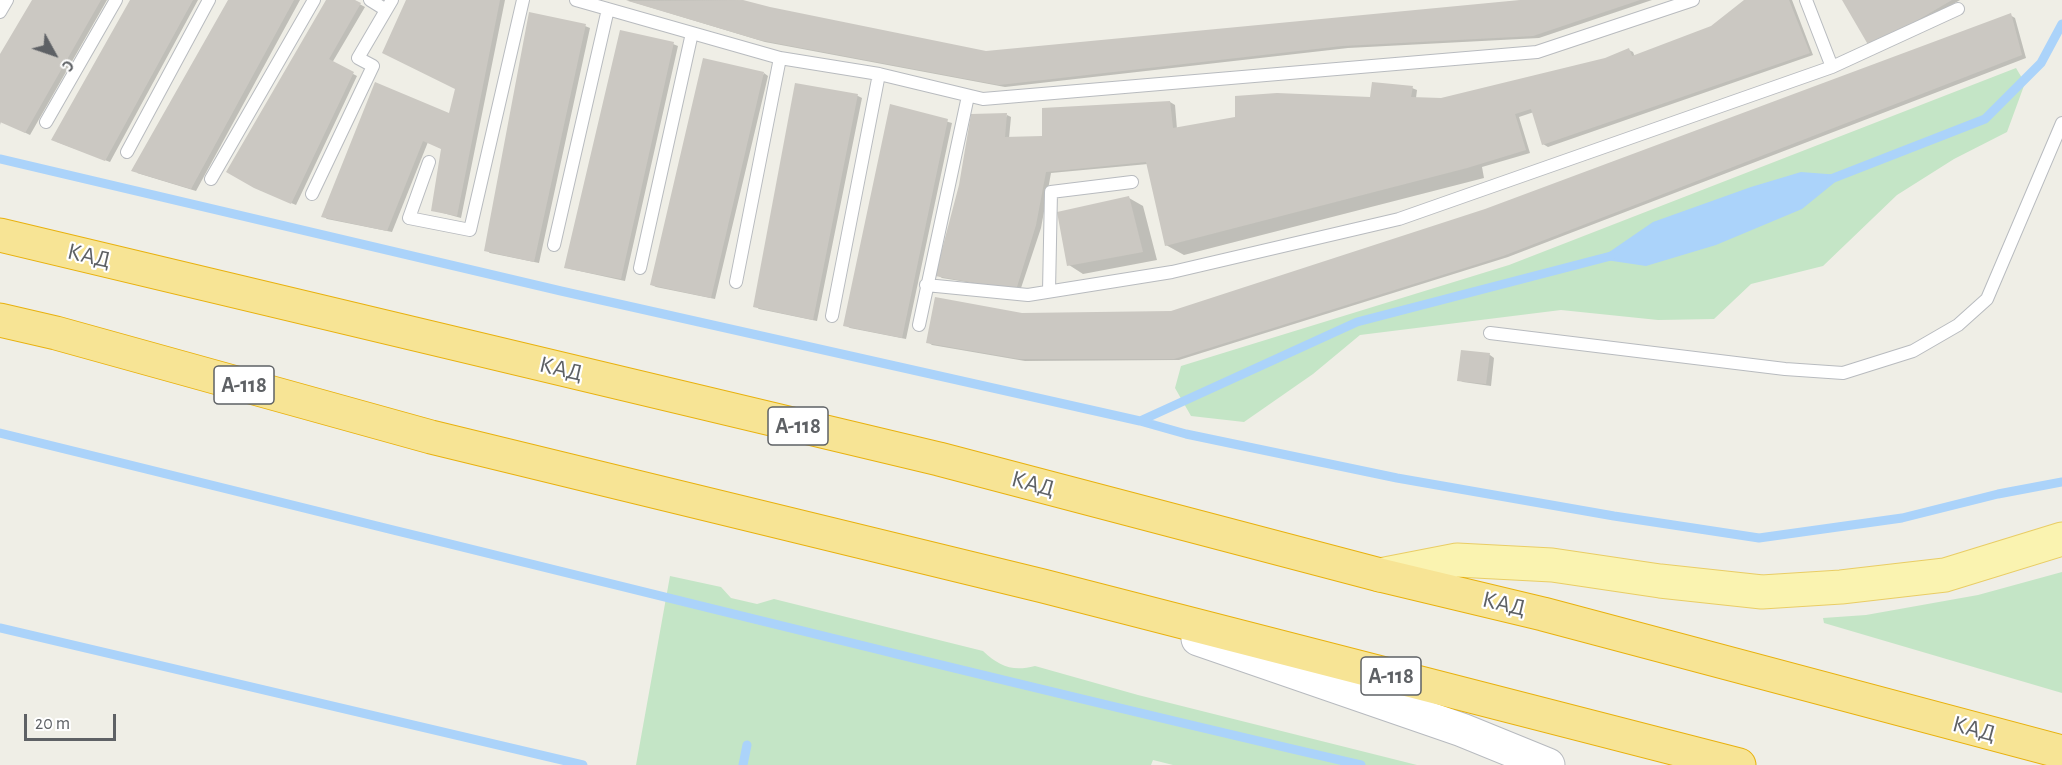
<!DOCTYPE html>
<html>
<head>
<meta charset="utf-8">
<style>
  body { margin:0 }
  #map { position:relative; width:2062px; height:765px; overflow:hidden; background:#efeee6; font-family:"Alegreya Sans",sans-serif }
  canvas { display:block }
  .north { position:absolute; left:24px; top:24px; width:60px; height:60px; -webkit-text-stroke:4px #fff; paint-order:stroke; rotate:130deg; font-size:16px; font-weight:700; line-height:24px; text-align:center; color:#5e6165 }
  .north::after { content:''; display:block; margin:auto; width:21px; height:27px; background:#5e6165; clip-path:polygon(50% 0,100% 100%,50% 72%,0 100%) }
  .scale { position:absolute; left:24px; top:714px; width:92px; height:27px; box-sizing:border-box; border:3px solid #5e6165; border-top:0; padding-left:8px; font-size:18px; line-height:21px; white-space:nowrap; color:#5e6165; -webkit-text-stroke:4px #fff; paint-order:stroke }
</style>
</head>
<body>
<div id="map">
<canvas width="2062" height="765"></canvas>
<div class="north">С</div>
<div class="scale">20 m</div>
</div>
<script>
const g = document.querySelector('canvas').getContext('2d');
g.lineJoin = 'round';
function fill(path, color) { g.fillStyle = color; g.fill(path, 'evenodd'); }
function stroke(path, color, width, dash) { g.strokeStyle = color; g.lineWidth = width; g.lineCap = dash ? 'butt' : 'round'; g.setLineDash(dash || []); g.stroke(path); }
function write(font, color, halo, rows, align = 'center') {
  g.font = font + ' "Alegreya Sans",sans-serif'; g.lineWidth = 4.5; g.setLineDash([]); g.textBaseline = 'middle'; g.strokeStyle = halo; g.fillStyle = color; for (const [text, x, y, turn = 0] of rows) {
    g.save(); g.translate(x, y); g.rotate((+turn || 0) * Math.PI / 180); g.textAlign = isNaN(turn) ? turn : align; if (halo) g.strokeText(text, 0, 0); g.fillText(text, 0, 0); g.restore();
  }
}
fill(new Path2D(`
  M2016,68L2025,83L2007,132L1954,159L1897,195L1823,266L1751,284L1714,319L1658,320L1561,310L1360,335L1313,374L1244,422L1191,416L1175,388L1181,366L1509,265Z
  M2062,572V693L1824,623L1823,618L1866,615L1978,595Z
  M670,576L721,587L731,598L757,604L774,599L983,651C999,666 1012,672 1035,666L1138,695L1417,765H1173L1153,760L1151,765H636Z`), '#c4e5c6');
fill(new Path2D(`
  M1801,172L1840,175L1834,183L1802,209L1716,245L1646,266L1599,259L1653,222L1751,187Z`), '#abd3fa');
fill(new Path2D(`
  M33,0H107L30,135L1,121L0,125V57Z
  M131,0H198L110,162L57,142Z
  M230,0H300L196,191L137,173Z
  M328,0H352L365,7L332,63L357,76L296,205L260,190Z
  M408,0H505L461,218L432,210L442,149L428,142L392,232L327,219L323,216L450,115L457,88Z
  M626,0H737L770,9L986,52L1527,0H1652L1539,38L1348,48L1005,87L765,42Z
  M1747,0H1792L1813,55L1548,147L1543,144L1534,112L1519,117L1530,153L1482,167L1484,178L1184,255L1166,245L1148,164L1051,173L1041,228L1020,291L942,278L937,275L1007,115L1011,117L1009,138H1044L1170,102L1175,105L1177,129L1372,98L1412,88L1417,90L1416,98L1441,100L1606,59L1629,50L1633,52L1635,57L1711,28Z
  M1843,0H1960L1876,50Z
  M2010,15L2015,18L2026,58L1508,257L1179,360L1025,361L932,345L928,342L1022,315L1171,313L1486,210Z
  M585,26L590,28L539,263L490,253L486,250Z
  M673,44L678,46L625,281L570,269L566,267Z
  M764,73L768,76L715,299L656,287L652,285Z
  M796,84L858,96L862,98L817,321L759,309L755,306Z
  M891,106L952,123L906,339L850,328L845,325Z
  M1129,198L1143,206L1157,260L1083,274L1069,265Z
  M1462,352L1490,355L1494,358L1491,386L1463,382L1459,380Z`), '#0003');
stroke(new Path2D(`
  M0,159L561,291L1140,421L1186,434L1397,478L1614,516L1759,538L1902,518L1998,494L2062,482
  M1831,179L1985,119L2041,63L2062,24
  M1140,421L1357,322L1611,256
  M0,433C454,544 906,659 1361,765
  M0,628L583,765
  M743,765L747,745`), '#abd3fa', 9);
fill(new Path2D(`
  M32,0H101L25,133L0,122V54Z
  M130,0H193L105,161L51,140Z
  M228,0H294L191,189L131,171Z
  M326,0H355L361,3L329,59L354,72L291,204L254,188L226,172Z
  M406,0H500L457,216L431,211L441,149L423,141L387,231L321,217L375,82L449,113L455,89L382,53Z
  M743,0L770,7L986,51L1520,0H1640L1533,36L1342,46L999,85L759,40L628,1Z
  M1744,0H1789L1810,53L1542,145L1531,109L1515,114L1526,150L1467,168L1165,246L1146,162L1046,172L1036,225L1016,290L935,276L959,185L971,114L1007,113L1005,137L1042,136V108L1170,101L1173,128L1235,117V96L1277,93L1370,97L1372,82L1413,86L1411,97L1441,98L1605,58L1629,48L1632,56L1711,26Z
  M1842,0H1952L1870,48Z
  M529,12L586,24L534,262L484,251Z
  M2011,13L2022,55L1503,256L1174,359H1019L926,343L935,297L1022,313L1171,311L1485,209Z
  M620,30L674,42L621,279L564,268Z
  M703,58L764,72L711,298L650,285Z
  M795,83L858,94L813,320L753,307Z
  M890,104L948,119L902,338L843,326Z
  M1129,196L1143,252L1067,266L1057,212Z
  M1461,350L1490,353L1486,384L1457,381Z`), '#cbc8c2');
const lane = new Path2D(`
  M370,0L386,10
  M576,0L780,58L879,74L983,99L1537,52L1693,0
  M1806,0L1832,67
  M0,12L7,0
  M46,122L116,0
  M127,152L209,0
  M429,162L409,218L470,230L523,0
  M211,179L314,0
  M312,194L373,66L358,58L392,0
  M554,245L608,9
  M640,268L692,33
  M736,282L780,58
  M926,285L1028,295L1172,272L1399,219L1832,67L1958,9
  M1049,291L1051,192L1132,182
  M832,316L879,74
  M919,325L968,96
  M1490,333L1785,369L1843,373L1913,351L1958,325L1987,299L2062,123`);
const secondary = new Path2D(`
  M1198,639L1462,730L1548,765`);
const primary = new Path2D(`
  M1380,575L1457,560L1552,565L1660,581L1762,592L1841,587L1945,575L2062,539`);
const highway = new Path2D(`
  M0,235L939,459L1380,575L1543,614L2062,752
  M0,320L56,333L431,437L1043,586L1739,765`);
stroke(lane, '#b8bbbf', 14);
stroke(secondary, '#b7babf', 35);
stroke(primary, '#e9cd65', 35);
stroke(highway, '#e8b10e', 35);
stroke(lane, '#fff', 12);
stroke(secondary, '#fff', 33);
stroke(primary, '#faf3b0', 33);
stroke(highway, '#f7e495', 33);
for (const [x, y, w] of [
  [244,385,60],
  [798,426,60],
  [1391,676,60]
]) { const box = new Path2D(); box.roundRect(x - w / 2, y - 19, w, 38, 4.5); g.fillStyle = '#fff'; g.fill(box); stroke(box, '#5e6165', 1.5); }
write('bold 22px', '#5e6165', null, [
  ["А-118",244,385],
  ["А-118",798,426],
  ["А-118",1391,676]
]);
write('24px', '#5e6165', '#fff', [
  ["КАД",89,256,13],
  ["КАД",561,369,13],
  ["КАД",1033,484,15],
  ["КАД",1504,604,13],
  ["КАД",1974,729,15]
]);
</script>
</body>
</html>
